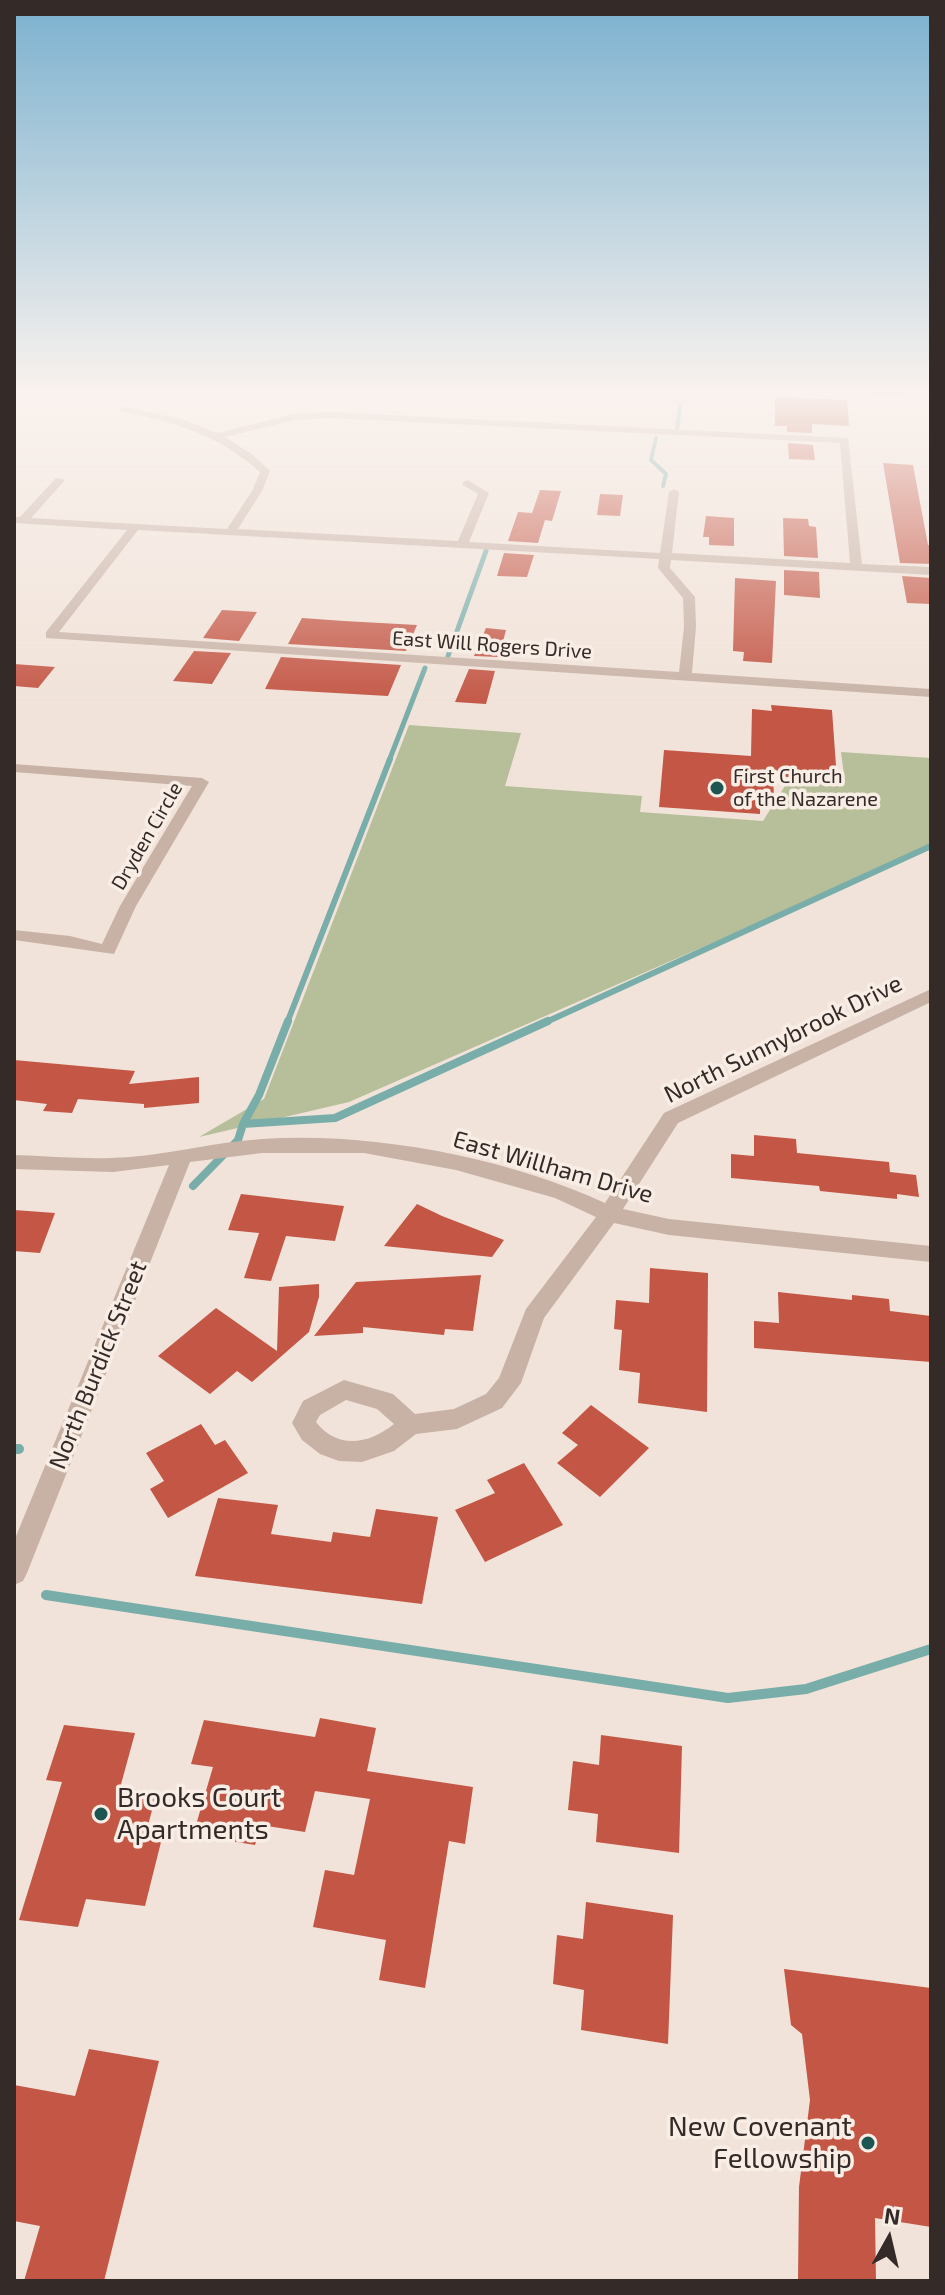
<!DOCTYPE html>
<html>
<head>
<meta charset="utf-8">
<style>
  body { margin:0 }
  #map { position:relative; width:945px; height:2295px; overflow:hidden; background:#f1e3d9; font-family:"Exo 2",sans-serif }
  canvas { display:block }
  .frame { position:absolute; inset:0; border:16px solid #342a27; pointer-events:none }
  .north { position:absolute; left:849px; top:2199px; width:80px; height:80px; -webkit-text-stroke:6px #f9eee5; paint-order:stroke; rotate:8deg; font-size:22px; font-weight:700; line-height:32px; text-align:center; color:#342a27 }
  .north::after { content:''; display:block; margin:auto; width:28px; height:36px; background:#342a27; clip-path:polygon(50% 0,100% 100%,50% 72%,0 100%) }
</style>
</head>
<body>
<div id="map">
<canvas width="945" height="2295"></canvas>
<div class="frame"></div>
<div class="north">N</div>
</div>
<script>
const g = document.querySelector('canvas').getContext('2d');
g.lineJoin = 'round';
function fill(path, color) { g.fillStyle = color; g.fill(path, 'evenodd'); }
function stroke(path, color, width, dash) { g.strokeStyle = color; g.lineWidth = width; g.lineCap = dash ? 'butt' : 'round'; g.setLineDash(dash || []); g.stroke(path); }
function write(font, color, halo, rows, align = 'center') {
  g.font = font + ' "Exo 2",sans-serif'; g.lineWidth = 7; g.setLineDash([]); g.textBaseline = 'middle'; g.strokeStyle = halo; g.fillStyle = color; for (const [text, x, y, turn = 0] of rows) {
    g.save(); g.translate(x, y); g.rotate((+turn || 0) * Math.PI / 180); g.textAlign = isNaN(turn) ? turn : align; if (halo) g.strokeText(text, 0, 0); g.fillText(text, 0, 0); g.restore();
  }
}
fill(new Path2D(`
  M409,725L521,733L505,786L642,796L640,812L763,821L788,781L845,783L841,752L931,758V847L349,1102L199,1137L264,1099Z`), '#b6bf9a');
stroke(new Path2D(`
  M677,430L680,406
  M656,438L651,460L666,474L663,486`), '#79adaa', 4);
stroke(new Path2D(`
  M448,656L486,551
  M389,761L425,668`), '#79adaa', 5);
stroke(new Path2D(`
  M287,1023L390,759
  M544,1023L931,846`), '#79adaa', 6);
stroke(new Path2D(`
  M243,1124L259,1095L288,1021
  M193,1186L238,1140L243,1124L335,1118L548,1021`), '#79adaa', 8);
stroke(new Path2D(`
  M14,1449H19
  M46,1595L728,1698L806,1689L931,1649`), '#79adaa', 10);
fill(new Path2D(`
  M775,397L847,400L849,426L812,424V433L787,432V426H775Z
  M788,443L813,445L815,460L789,459Z
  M883,463L913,465L928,545H931V564L900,563Z
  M540,490L561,491L552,521L545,520L538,543L508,541L518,512L532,513Z
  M600,494L623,495L620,516L597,515Z
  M706,516L734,518V546L709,545V537H703Z
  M783,518L808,519L809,526L816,527L818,558L784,556Z
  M504,553L534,555L527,577L497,576Z
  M784,570L819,572L820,598L784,595Z
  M902,576L931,578V604L907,603Z
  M735,578L776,581L772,663L743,661L744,652L733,651Z
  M222,610L257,612L239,641L203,638Z
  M302,618L344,621L417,625L406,651L288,644Z
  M486,628L506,630L499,657L474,656Z
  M194,651L231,653L212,684L173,681Z
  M281,657L401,665L388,696L265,689Z
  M14,664L55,667L38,688L14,686Z
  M469,669L495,671L486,704L455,702Z
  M771,705L832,710L837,780L773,776L774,797L760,796V814L659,807L664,750L751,756L752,709L772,711Z
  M14,1060L135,1071L129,1084L199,1077V1103L144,1108V1104L78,1099L72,1113L43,1111L47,1104L14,1100Z
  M754,1135L796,1139L797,1153L889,1162L890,1172L916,1175L919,1197L897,1194V1199L820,1191L819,1186L731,1178V1154L754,1156Z
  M241,1194L344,1206L335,1241L286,1236L271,1281L244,1278L259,1233L228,1230Z
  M417,1204L442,1216L504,1240L492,1257L384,1246Z
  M14,1210L55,1213L40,1253L14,1251Z
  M650,1268L708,1273L707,1412L638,1403L640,1373L619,1370L622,1330L614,1329L616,1300L649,1303Z
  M481,1275L473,1331L445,1329L444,1335L363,1327V1333L314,1336L356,1282Z
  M319,1284V1297L309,1332L252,1382L237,1371L210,1394L158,1356L216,1308L277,1351L279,1287Z
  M778,1292L852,1300V1295L889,1299L890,1311L931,1316V1362L754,1348V1321L779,1323Z
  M591,1405L649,1448L600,1497L557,1463L578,1445L562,1433Z
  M201,1424L215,1445L225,1440L248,1473L168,1518L150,1489L164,1481L146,1453Z
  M524,1463L563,1525L485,1562L455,1510L495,1493L487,1480Z
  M218,1498L278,1505L271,1534L331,1542L333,1532L370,1537L376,1509L438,1517L422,1604L195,1576Z
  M320,1718L376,1728L367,1771L473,1787L465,1844L449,1841L425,1988L379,1980L386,1940L313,1927L325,1870L354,1875L370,1799L315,1791L305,1832L261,1825L255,1845L193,1835L213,1767L191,1764L204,1720L315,1737Z
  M64,1725L135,1733L120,1788L157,1792L145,1836L162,1838L145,1906L86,1899L78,1927L19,1920L62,1782L46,1780Z
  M601,1735L682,1746L679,1853L596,1842L598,1814L568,1810L573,1761L599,1765Z
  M586,1902L673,1915L668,2044L581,2030L584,1990L553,1984L557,1935L583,1939Z
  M784,1969L931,1988V2227L875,2218L876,2281H798L799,2187L810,2100L802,2034L791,2025Z
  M89,2049L159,2061L104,2281H24L40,2226L14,2221V2085L75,2096Z`), '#c35645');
fill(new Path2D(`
  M773,388H931V392L897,396L778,391Z
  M123,406L184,420L217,433L294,414L330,412L848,438L862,564L931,567V575L671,560L670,568L695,597L696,627L692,673L931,689V697L46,638V632L127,530L14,523V517H20L56,478L65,480L31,518L227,529L252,491L260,472C218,434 173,422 120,411ZM330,418L840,443L850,563L672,553L679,492L674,489L669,492L660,553L469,542L489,493L467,480L462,483L463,485L478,494L458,541L238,529L262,491L270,471L253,455L225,437L294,420ZM138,530L659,559L658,568L683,598L684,627L679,672L59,632Z
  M14,764L202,778L209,782L136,906L114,954L14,940V930L70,936L102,944L120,906L192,786L14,772Z
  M931,989V1002L678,1123L623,1209L669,1219L931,1246V1262L669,1235L614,1223L544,1318L521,1383L502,1408L457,1429L416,1434L394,1451L362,1462L339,1461L320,1454L302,1440L292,1423L303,1401L344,1380L393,1394L415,1414L454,1409L486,1394L499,1378L526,1309L596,1217L555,1198L456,1170L364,1153H262L190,1162L27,1573L23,1581L14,1585V1541L169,1165L113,1172L14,1169V1155C46,1156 79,1159 111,1158C162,1157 212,1142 262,1139C372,1132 505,1157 605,1203L664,1113ZM346,1400L377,1409L394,1424C369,1444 338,1450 316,1422L320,1415Z`), '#c8b2a6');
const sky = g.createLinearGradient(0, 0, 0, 709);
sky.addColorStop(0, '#7bb1cf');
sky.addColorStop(0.55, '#f9f2ee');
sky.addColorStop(1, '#f9f2ee00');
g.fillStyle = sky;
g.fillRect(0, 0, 945, 709);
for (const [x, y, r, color] of [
  [717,788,8,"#1d5553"],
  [101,1814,8,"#1d5553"],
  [868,2143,8,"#1d5553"]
]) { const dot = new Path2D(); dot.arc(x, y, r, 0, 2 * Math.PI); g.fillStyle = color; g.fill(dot); stroke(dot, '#f9eee5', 3); }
write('20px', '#342a27', '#f9eee5', [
  ["East Will Rogers Drive",492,645,4],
  ["Dryden Circle",147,836,-60]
]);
write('20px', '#342a27', '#f9eee5', [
  ["First Church",733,776],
  ["of the Nazarene",733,799]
], 'left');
write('24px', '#342a27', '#f9eee5', [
  ["North Sunnybrook Drive",783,1039,-26],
  ["East Willham Drive",553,1167,16],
  ["North Burdick Street",98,1365,-68]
]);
write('28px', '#342a27', '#f9eee5', [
  ["Brooks Court",117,1798],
  ["Apartments",117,1830],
  ["New Covenant",852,2127,"right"],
  ["Fellowship",852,2159,"right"]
], 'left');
</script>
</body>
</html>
